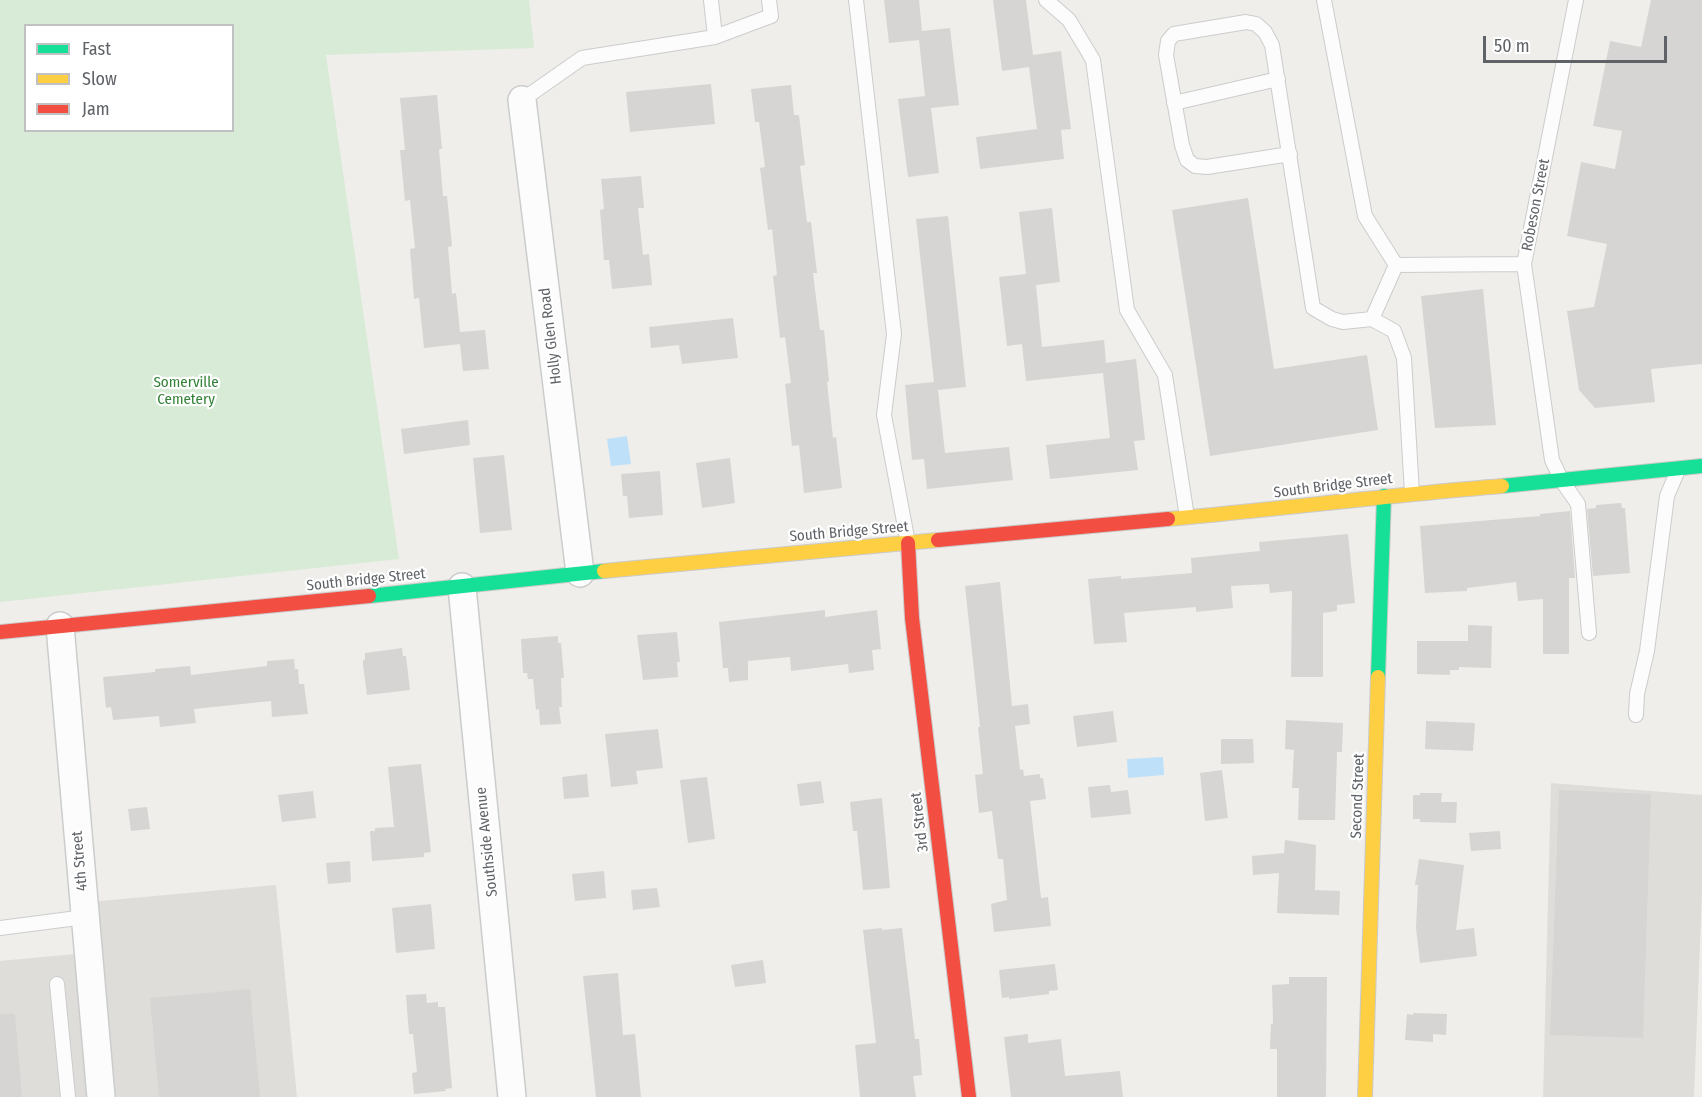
<!DOCTYPE html>
<html>
<head>
<meta charset="utf-8">
<style>
  body { margin:0 }
  #map { position:relative; width:1702px; height:1097px; overflow:hidden; background:#efeeea; font-family:"Fira Sans Condensed",sans-serif }
  canvas { display:block }
  .legend { position:absolute; left:24px; top:24px; width:210px; height:108px; box-sizing:border-box; background:#fff; border:2px solid #bfc1c3; margin:0; padding:8px 10px; list-style:none; font-size:18px; color:#5f6368 }
  .legend li { display:flex; align-items:center; gap:12px; height:30px }
  .legend b { width:30px; border:2px solid #bfc1c3 }
  .scale { position:absolute; left:1483px; top:36px; width:184px; height:27px; box-sizing:border-box; border:3px solid #5f6368; border-top:0; padding-left:8px; font-size:18px; line-height:21px; white-space:nowrap; color:#5f6368; -webkit-text-stroke:4px #fff; paint-order:stroke }
</style>
</head>
<body>
<div id="map">
<canvas width="1702" height="1097"></canvas>
<ul class="legend">
<li><b style="height:8px;background:#16e098"></b>Fast</li>
<li><b style="height:8px;background:#ffcf43"></b>Slow</li>
<li><b style="height:8px;background:#f24e42"></b>Jam</li>
</ul>
<div class="scale">50 m</div>
</div>
<script>
const g = document.querySelector('canvas').getContext('2d');
g.lineJoin = 'round';
function fill(path, color) { g.fillStyle = color; g.fill(path, 'evenodd'); }
function stroke(path, color, width, dash) { g.strokeStyle = color; g.lineWidth = width; g.lineCap = dash ? 'butt' : 'round'; g.setLineDash(dash || []); g.stroke(path); }
function write(font, color, halo, rows, align = 'center') {
  g.font = font + ' "Fira Sans Condensed",sans-serif'; g.lineWidth = 4.5; g.setLineDash([]); g.textBaseline = 'middle'; g.strokeStyle = halo; g.fillStyle = color; for (const [text, x, y, turn = 0] of rows) {
    g.save(); g.translate(x, y); g.rotate((+turn || 0) * Math.PI / 180); g.textAlign = isNaN(turn) ? turn : align; if (halo) g.strokeText(text, 0, 0); g.fillText(text, 0, 0); g.restore();
  }
}
fill(new Path2D(`
  M1551,783L1702,795V892L1694,1097H1543Z
  M276,885L297,1097H0V961L86,953L78,903Z`), '#dfddda');
fill(new Path2D(`
  M0,0H529L534,48L326,55L399,559L0,602ZM26,26H232V130H26Z`), '#d8ebd6');
fill(new Path2D(`
  M627,436L631,464L611,466L607,439Z
  M1163,757L1164,775L1128,778L1127,759Z`), '#bfe0f9');
fill(new Path2D(`
  M884,0H919L922,31L950,28L959,105L931,108L939,173L908,177L898,99L925,96L919,40L889,43Z
  M993,0H1026L1033,55L1061,51L1071,129L1061,130L1064,159L980,169L976,137L1037,129L1029,67L1002,71Z
  M1651,0H1702V364L1651,369L1655,402L1595,408L1579,390L1567,311L1594,307L1607,244L1567,236L1581,162L1615,169L1622,131L1593,126L1610,41L1641,47Z
  M711,84L715,124L630,132L626,92Z
  M791,85L794,115H799L805,165L800,166L807,222H811L817,273H813L820,330H824L829,381L827,382L833,438L836,437L842,488L804,493L799,445L792,446L785,384L791,383L785,337L780,338L773,276L777,275L772,229L768,230L760,168L765,167L759,122H755L751,89Z
  M437,95L442,149H439L443,196H447L452,246L448,247L452,294L456,293L460,332L485,330L489,369L463,371L460,344L424,348L419,298L414,299L410,249L415,248L410,200L405,201L400,150H405L400,98Z
  M641,176L644,208H638L643,255L649,254L652,285L612,289L609,260H604L600,210L604,209L601,179Z
  M1248,198L1274,369L1367,355L1378,430L1210,456L1172,210Z
  M1052,208L1060,282L1036,285L1042,347L1104,340L1106,363L1136,359L1145,440L1134,441L1138,470L1050,479L1046,445L1110,438L1103,373L1026,381L1022,344L1007,346L999,277L1026,274L1019,212Z
  M948,216L966,387L938,390L945,453L1009,447L1013,480L927,489L924,459L912,460L905,385L934,382L916,219Z
  M1483,289L1496,425L1435,428L1421,296Z
  M733,318L738,358L682,364L679,345L651,348L649,327Z
  M468,420L470,445L404,454L401,429Z
  M504,455L512,530L480,533L473,458Z
  M730,458L735,503L702,508L696,463Z
  M660,471L663,515L629,518L627,496H623L621,474Z
  M1621,503L1622,508H1625L1630,573L1593,576L1587,509L1596,508V505Z
  M1570,511L1575,578H1569V654H1543V599L1518,601L1516,582L1467,588V591L1425,593L1420,526L1540,516V514Z
  M1348,534L1355,603L1337,605V611L1323,613V677H1291L1292,591L1270,593L1269,584L1231,586L1233,608L1196,612V607L1124,613L1127,642L1094,644L1088,579L1121,576V579L1192,573L1191,558L1260,551L1259,542Z
  M1000,582L1012,706L1028,704L1030,724L1015,726L1020,770L1023,769L1024,776L1040,774V778H1043L1046,799L1030,801L1041,898L1048,897L1051,926L994,932L991,904L1007,900L1003,859H998L992,811L979,813L975,775L983,774L978,727H980L965,586Z
  M825,610V617L877,610L881,649L872,650L874,670L849,673L848,664L791,671L790,657L748,661V680L729,682L728,668H723L719,622Z
  M1468,625L1492,626L1491,668L1459,667V670H1450V675L1417,674V641H1468Z
  M677,632L680,662H677L678,677L643,680L637,635Z
  M558,636V643H561L564,678H561L562,707H559L561,724L540,725L539,709L536,710L533,679H528L527,673H523L521,639Z
  M402,648L403,656H406L410,690L367,695L363,665V660H365V653Z
  M294,659L295,669H298L299,684H304L308,714L272,717L271,701L194,709L196,723L160,727L159,716L113,720L111,707L106,708L103,677L155,672V669L190,666L191,675L267,666V661Z
  M1113,711L1117,742L1077,747L1073,716Z
  M1286,720L1343,723L1342,752H1337L1335,820H1298L1299,788H1292L1294,750L1285,749Z
  M1426,721L1475,723L1473,751L1425,749Z
  M658,729L663,768L636,771L638,784L611,787L605,734Z
  M1221,739H1253L1254,763L1221,764Z
  M421,764L431,852L424,853V857L372,861L370,831H375V828L394,827L388,767Z
  M1222,770L1228,818L1205,821L1200,773Z
  M587,774L589,797L564,799L562,777Z
  M707,777L715,839L688,843L680,780Z
  M821,781L824,803L800,806L797,784Z
  M1110,785L1111,792L1128,790L1131,814L1091,818L1088,787Z
  M1559,790L1651,794L1643,1038L1550,1035Z
  M313,791L316,818L282,822L278,795Z
  M1420,793H1442L1441,802H1457L1456,823L1420,822V819H1413V795H1420Z
  M882,798L890,888L863,890L857,831H853L850,802Z
  M147,807L150,829L131,831L128,809Z
  M1500,831L1501,849L1471,851L1469,833Z
  M1285,840L1316,845L1315,890L1340,891L1339,915L1277,913L1279,873L1253,875L1252,856L1284,853Z
  M1419,859L1464,865L1456,930L1474,928L1477,956L1420,963L1416,928L1418,885H1415Z
  M350,861L351,882L328,884L326,863Z
  M604,871L606,898L575,901L572,874Z
  M657,888L660,907L633,910L631,890Z
  M431,904L435,949L396,953L392,908Z
  M882,928V930L902,928L915,1039H919L922,1075L913,1076L916,1097H860L855,1045L876,1043L863,930Z
  M763,960L766,983L735,987L731,965Z
  M1055,964L1058,990L1049,991V994L1009,999V997L1002,998L999,970Z
  M618,973L623,1035L635,1034L641,1097H596L583,976Z
  M1289,977H1327L1326,1097H1277V1049H1270L1271,1024H1273L1272,985L1289,984Z
  M250,989L260,1097H159L150,998Z
  M426,994L427,1003L438,1002V1007H445L452,1088L445,1089L446,1091L414,1094L412,1073L417,1072L413,1034H409L406,995Z
  M1413,1013L1447,1014L1446,1035L1433,1034V1042L1405,1040L1407,1014L1413,1015Z
  M0,1014H15L22,1097H0Z
  M1028,1034V1043L1061,1039L1065,1076L1120,1071L1123,1097H1011L1004,1037Z`), '#d6d5d3');
const lane = new Path2D(`
  M711,0L715,37
  M856,0L894,334L884,415L908,543
  M1046,0L1069,20L1093,60L1127,310L1165,375L1187,517
  M1324,0L1365,216L1396,265
  M1576,0L1524,264L1552,460L1562,481L1578,504L1589,633
  M522,100L582,58L715,37L771,16L769,0
  M1174,103L1278,79
  M1290,154L1207,167L1195,166L1187,160L1182,145L1166,55L1168,41L1174,34L1246,22L1256,24L1265,32L1272,45L1313,308L1332,319L1343,322L1372,319L1394,331L1404,358L1412,493
  M1372,319L1396,265L1524,264
  M1636,715L1637,694L1647,651L1667,496L1678,470
  M0,928L85,917
  M57,984L68,1097`);
const street = new Path2D(`
  M522,100L580,573
  M462,587L512,1097
  M60,626L101,1097`);
const fast = new Path2D(`
  M1502,486L1702,466
  M369,596L604,571
  M1378,677L1384,496`);
const slow = new Path2D(`
  M1168,519C1280,509 1391,495 1502,486
  M604,571L938,540
  M1365,1097L1378,677`);
const jam = new Path2D(`
  M938,540L1168,519
  M908,543L912,618L969,1097
  M0,632L369,596`);
stroke(lane, '#cbcccc', 16);
stroke(street, '#cbcccc', 30);
stroke(fast, '#cacacb', 16);
stroke(slow, '#cacacb', 16);
stroke(jam, '#cacacb', 16);
stroke(lane, '#fdfcfc', 14);
stroke(street, '#fdfcfc', 27);
stroke(fast, '#16e098', 14);
stroke(slow, '#ffcf43', 14);
stroke(jam, '#f24e42', 14);
write('15px', '#5f6368', '#fff', [
  ["Robeson Street",1536,205,-79],
  ["Holly Glen Road",551,336,-97],
  ["South Bridge Street",1333,486,-7],
  ["South Bridge Street",849,532,-5],
  ["South Bridge Street",366,580,-6],
  ["Second Street",1358,796,-88],
  ["3rd Street",920,822,-97],
  ["Southside Avenue",487,842,-96],
  ["4th Street",80,861,-95]
]);
write('15px', '#348238', '#fff', [
  ["Somerville",186,383],
  ["Cemetery",186,400]
]);
</script>
</body>
</html>
